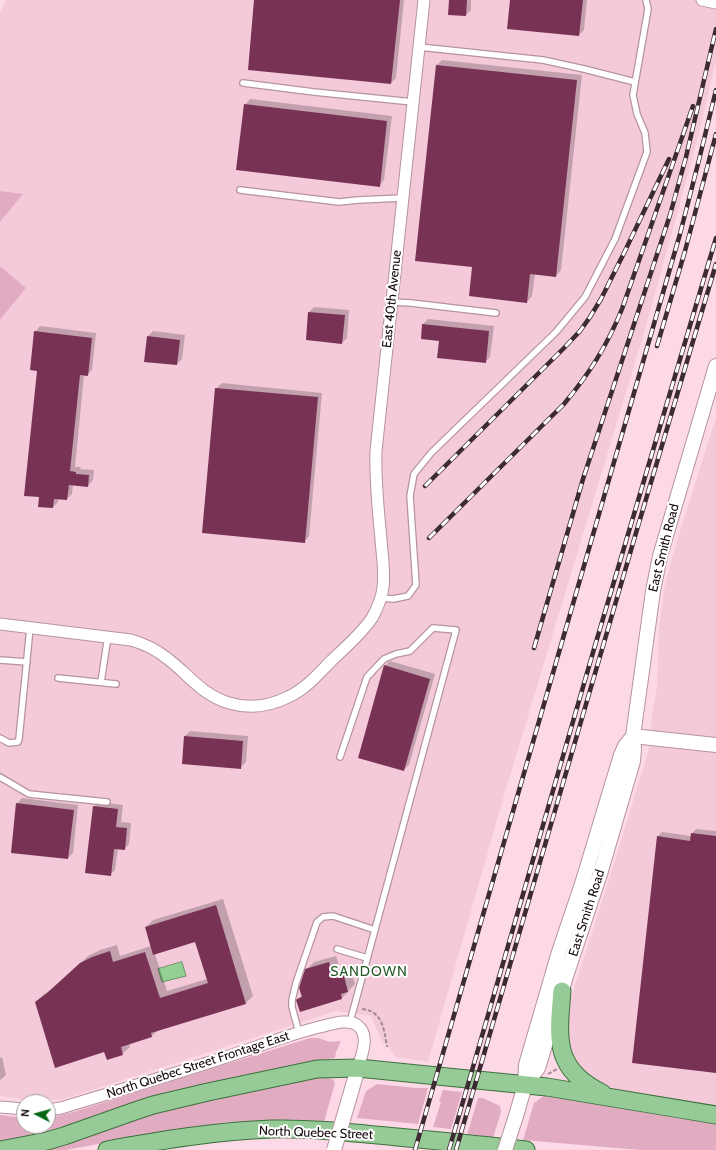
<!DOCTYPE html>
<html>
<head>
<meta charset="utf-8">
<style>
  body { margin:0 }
  #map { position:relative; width:716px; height:1150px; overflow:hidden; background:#fdd8e6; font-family:Cabin,sans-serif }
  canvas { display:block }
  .north { position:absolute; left:16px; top:1094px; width:40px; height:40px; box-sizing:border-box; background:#fff; border:1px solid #a19d9f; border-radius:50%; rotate:276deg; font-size:11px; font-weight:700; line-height:16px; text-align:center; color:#15090e }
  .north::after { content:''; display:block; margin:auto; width:14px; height:18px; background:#046813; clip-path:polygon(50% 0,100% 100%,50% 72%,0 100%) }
</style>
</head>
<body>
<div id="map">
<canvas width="716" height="1150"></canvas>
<div class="north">N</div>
</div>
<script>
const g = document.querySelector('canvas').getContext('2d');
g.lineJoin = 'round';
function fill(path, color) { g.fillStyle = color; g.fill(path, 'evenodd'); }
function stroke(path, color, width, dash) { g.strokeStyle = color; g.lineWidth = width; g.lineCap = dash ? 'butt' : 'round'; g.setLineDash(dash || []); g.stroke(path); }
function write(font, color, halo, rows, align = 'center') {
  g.font = font + ' Cabin,sans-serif'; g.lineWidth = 4; g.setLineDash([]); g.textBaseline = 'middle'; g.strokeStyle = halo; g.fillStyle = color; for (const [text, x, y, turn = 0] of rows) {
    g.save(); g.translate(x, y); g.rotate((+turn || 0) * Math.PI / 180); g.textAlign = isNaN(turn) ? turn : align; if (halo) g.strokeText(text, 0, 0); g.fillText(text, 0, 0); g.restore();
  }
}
fill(new Path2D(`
  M6,0H716V60L701,126L675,222L645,329L502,802L428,1062L396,1057L381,1039L371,1016L336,1011L61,1100L22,1099L0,1096V320L26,288L0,266V222L22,195L0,191V13Z
  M716,417V1108L609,1090L598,1086L567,1056V1014L571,998L608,883L649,749L652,715L657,687L659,630L664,589L674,551Z`), '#f4c9da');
fill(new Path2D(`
  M0,191L23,194L0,222Z
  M0,266L26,288L0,320Z
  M310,1038H318L330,1042L341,1041L336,1052L335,1058L307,1063L0,1147V1115L24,1118V1126H48V1118L73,1112Z
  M313,1077H323L333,1079L335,1083L324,1122L289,1120L228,1122L179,1129L66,1150H46L45,1148L85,1138L142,1117L166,1110Z
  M377,1084L416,1088H428L418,1124L357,1118L366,1091Z
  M443,1090L462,1092L451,1129L433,1127L441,1102L439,1101Z
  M545,1095L681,1119L716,1121V1150H640L523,1140L534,1103Z
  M478,1098H483L500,1106L501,1112L493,1138L467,1135Z`), '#e1acc1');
const water = new Path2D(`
  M182,962L186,976L162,982L158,969Z`);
fill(water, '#94cf93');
stroke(water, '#6e946b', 1);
fill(new Path2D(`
  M255,0H404L396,78L391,83Z
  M450,0H471V10L466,15Z
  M511,0H587L584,30L579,35Z
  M442,60L582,75L561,270L556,276L535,273L532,296L527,302L473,266L436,66Z
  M250,99L392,116L384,180L379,186L245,105Z
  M314,307L349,310L347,338L342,343L309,312Z
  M428,319L494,326L490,357L485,362L440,340L423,324Z
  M40,326L96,333L92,370L87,375H84L75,467H81L80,469L94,470L93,480L88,486L73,484L72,494L67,499L59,498L58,502L53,507L38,370L35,332Z
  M153,331L185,335L182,359L177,364L148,336Z
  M222,383L322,393L309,536L304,542L216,389Z
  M390,661L435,674L409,765L403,770L385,666Z
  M190,731L248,736L246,762L240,768L185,736Z
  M22,798L78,805L73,853L68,858L17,804Z
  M99,802L123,805L121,822L131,823L129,844L124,849L118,848L115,870L110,875L94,807Z
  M696,829L716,831V1072L658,836L662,832L691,836L692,834Z
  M223,899L253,996L246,1003L158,1030L152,1036L129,1043L130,1047L122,1054L105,1051L36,1002L43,995L55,987L88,956L100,950L117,945L120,956L151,946L146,927L153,920ZM196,941L207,979L167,991L155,954Z
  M336,956L340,969L350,966L355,984L349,990V991L342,998L298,999L302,995L306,970L314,962Z
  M2,1057L6,1075L0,1080V1058Z`), '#0003');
fill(new Path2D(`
  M254,0H400L391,84L248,70Z
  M449,0H467L466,16L448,15Z
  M510,0H583L579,36L507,29Z
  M436,65L577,80L556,277L530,274L527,303L469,296L472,267L415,261Z
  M244,104L387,121L380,187L236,170Z
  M308,312L345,315L342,344L306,340Z
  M422,324L489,331L486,363L437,358L439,341L421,339Z
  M34,331L92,338L88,376L80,375L70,471L76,472V474L89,475L88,487L69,485L67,500L54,499L53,508L38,507L39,497L24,496L37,371L30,370Z
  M147,336L180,340L177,365L144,362Z
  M215,388L318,397L305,543L202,533Z
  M384,665L430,679L404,771L358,758Z
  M184,736L243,741L241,769L182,764Z
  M16,803L74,810L68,859L11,853Z
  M93,806L118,809L116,827L127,828L125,850L114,849L111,876L85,873Z
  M691,833L716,836V1073L632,1063L657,836L690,841Z
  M216,905L246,1004L151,1033L152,1037L121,1047L123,1055L107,1060L104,1052L55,1068L35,1002L47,993L80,963L92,957L110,951L113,962L145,952L160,998L208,983L195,942L153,955L145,927Z
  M329,962L333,975L343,972L348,992L341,994L342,999L300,1012L296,1000L297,999L302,997L299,988L305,969Z`), '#783354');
const service = new Path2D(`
  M419,47L543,60L584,69L635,82
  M243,83L314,92L413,102
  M240,190L339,202L358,200L403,198
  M392,302L411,303L496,313
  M381,598L393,599L408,596L416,585L410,496L414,474L431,453L556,332L585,297L615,239L647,152L645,133L637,114L633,95L648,9L646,0
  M0,660L27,662
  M58,678L116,684
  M101,682L108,636
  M0,738L9,743L18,742L19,739L30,628
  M340,757L367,677L384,659L396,654L410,651L433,628L456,630L350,1022
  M0,777L29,794L107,802
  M337,949L367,958
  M299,1033L292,1007V1000L296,983L317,922L323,917L333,916L375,930`);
const minor = new Path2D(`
  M702,0L716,3
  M0,624L131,640C145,644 157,650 168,659C190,676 201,694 229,703C249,709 270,706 288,697C306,689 319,673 332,660C346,647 361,634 372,618C377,609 382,598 383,587C385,571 382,555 381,539C378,509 375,480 376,451L424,0
  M0,1107L24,1109
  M48,1110L61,1108C116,1091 172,1075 226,1057C257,1047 287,1035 319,1027C330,1025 347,1018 357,1025C371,1035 361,1056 358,1068`);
const tertiary = new Path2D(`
  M633,736L716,745
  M525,1085L538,1068L567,973L600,874L633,761L634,749L633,736L653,591L660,556L716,366
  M349,1099L358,1068
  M516,1116L525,1085L526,1065L559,952L582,884L621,755L625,746L633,736`);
const primary = new Path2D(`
  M562,991C558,1038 553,1069 602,1093
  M1,1150L47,1141L64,1136L135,1111L153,1105L208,1092L317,1069L358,1068L547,1087L716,1115
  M107,1150C162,1140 217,1131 272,1129C314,1128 355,1133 397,1137C440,1141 483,1145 526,1150`);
stroke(service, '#b693a1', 8);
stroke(minor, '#b693a1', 13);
stroke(tertiary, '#b693a1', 16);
stroke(primary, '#3b713a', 19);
stroke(new Path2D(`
  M362,1009C383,1011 384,1030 387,1047
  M548,1074L557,1069`), '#a38792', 2, [4, 2]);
stroke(service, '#fff', 5.5);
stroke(minor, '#fff', 11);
stroke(tertiary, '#fff', 14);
stroke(primary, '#96cb97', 17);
const rail = new Path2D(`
  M657,346L685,251L716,134
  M425,486L564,348L580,331L590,317L601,299L624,253L669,159
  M429,538L564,404C589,374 607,346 622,309L693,106
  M534,648L583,479L670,215L686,157L716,29
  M415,1150L680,234L699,160L716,90
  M449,1150L594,649L716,238
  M456,1150L638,526L716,264`);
stroke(rail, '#3c2b32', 4.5);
stroke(rail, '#fff', 3, [9]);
const tertiaryBridge = new Path2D(`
  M334,1150L349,1099
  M505,1150L516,1116`);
stroke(tertiaryBridge, '#b693a1', 16, []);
stroke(tertiaryBridge, '#fff', 14);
write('13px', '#15090e', '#fff', [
  ["East 40th Avenue",392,299,-84],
  ["East Smith Road",664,548,-76],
  ["East Smith Road",587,913,-72],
  ["North Quebec Street Frontage East",198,1065,-18],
  ["North Quebec Street",316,1133,2]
]);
g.letterSpacing = '1px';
write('14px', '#245a26', '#fff', [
  ["SANDOWN",369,972]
]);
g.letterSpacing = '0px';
</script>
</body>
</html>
